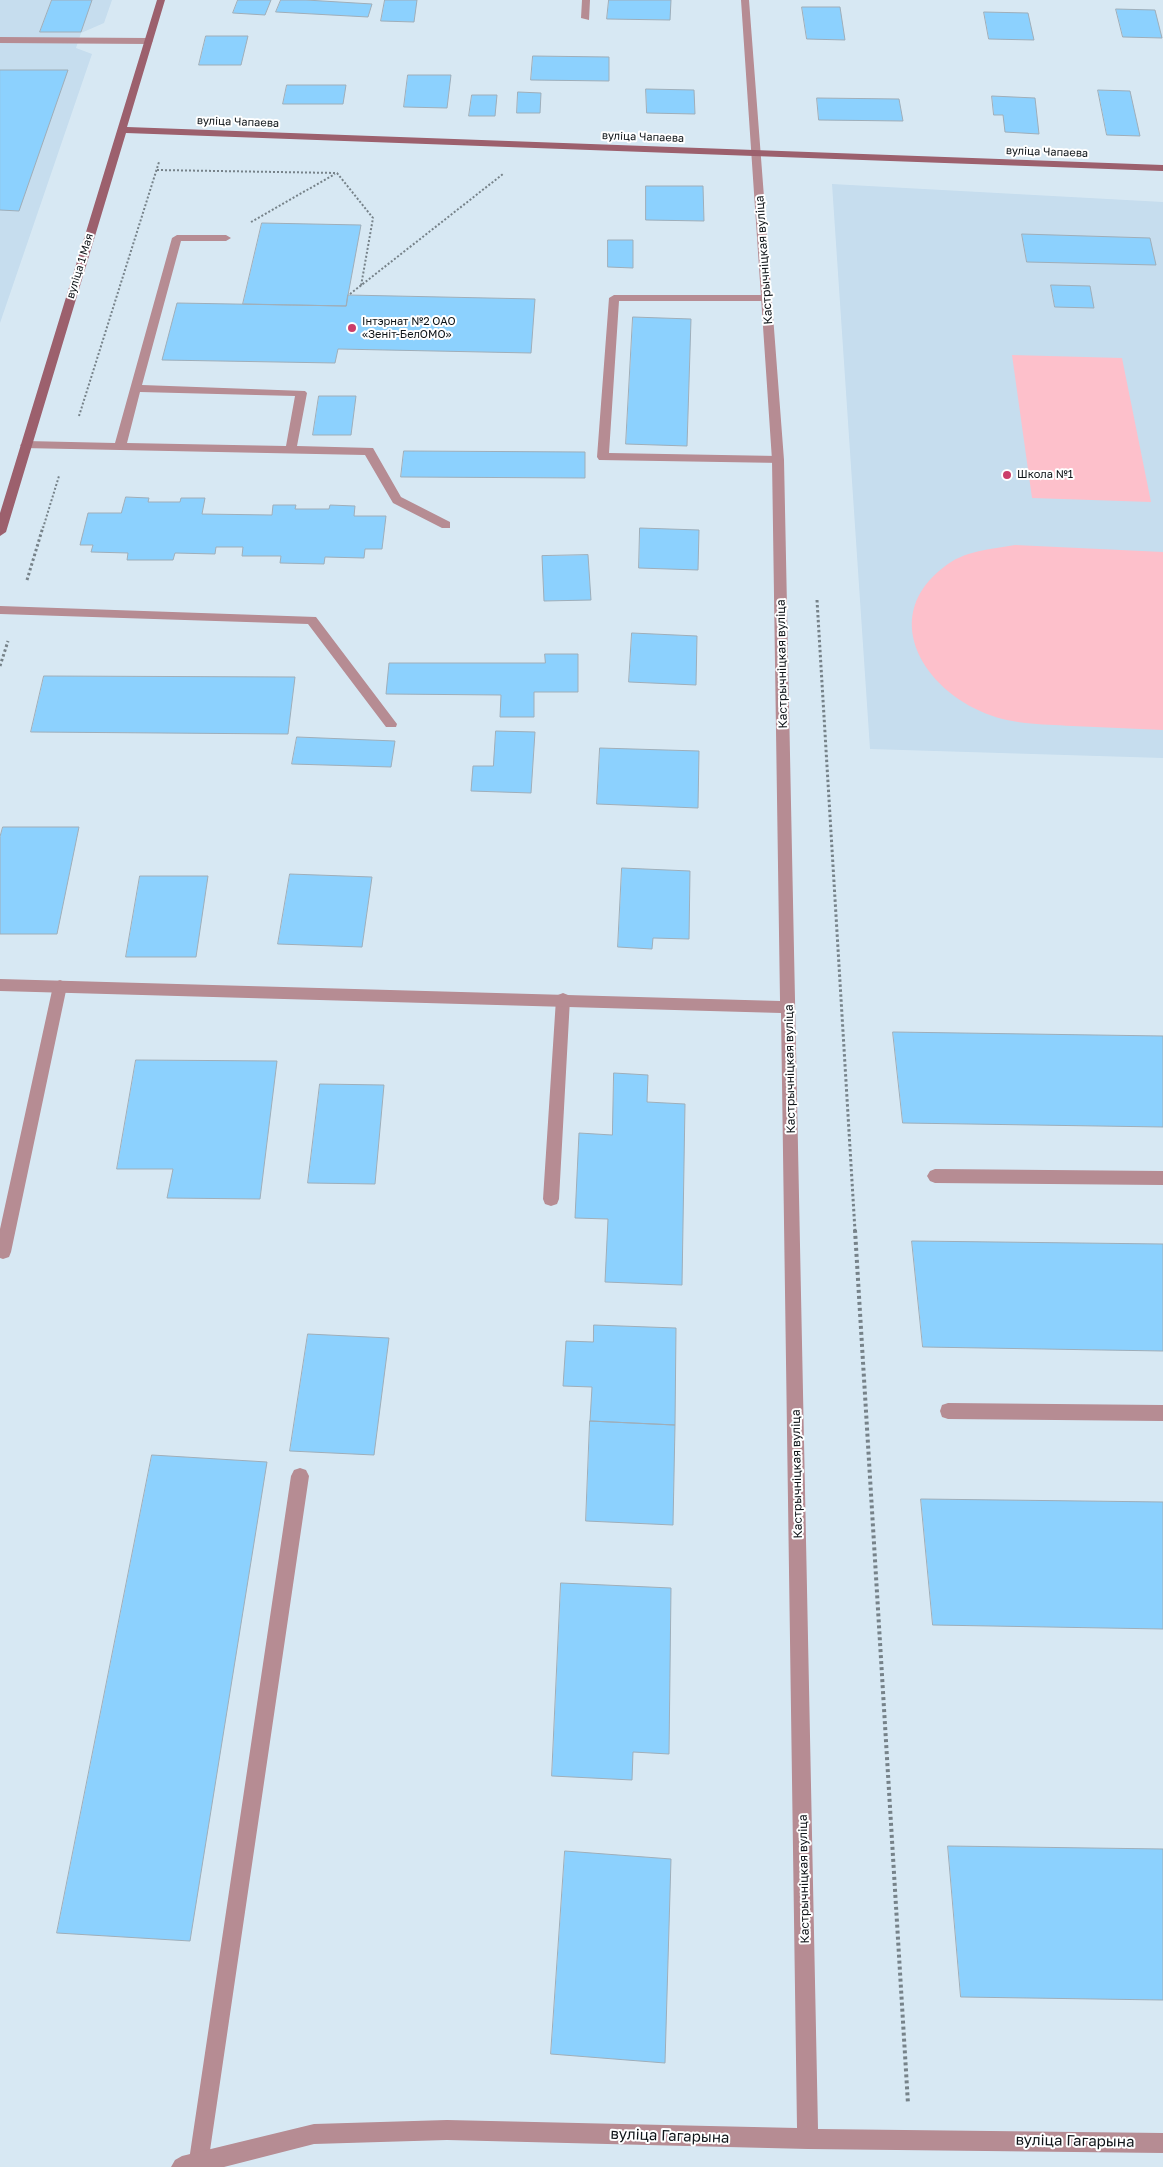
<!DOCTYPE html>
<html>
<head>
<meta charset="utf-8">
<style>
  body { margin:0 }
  canvas { display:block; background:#d7e8f3 }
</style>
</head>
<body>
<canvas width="1163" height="2167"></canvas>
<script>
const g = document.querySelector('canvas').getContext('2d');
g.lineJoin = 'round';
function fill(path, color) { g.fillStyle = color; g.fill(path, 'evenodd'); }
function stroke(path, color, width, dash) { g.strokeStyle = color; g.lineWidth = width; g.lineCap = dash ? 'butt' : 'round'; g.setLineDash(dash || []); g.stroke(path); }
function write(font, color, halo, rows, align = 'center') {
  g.font = font + ' "Golos Text",sans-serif'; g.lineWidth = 4; g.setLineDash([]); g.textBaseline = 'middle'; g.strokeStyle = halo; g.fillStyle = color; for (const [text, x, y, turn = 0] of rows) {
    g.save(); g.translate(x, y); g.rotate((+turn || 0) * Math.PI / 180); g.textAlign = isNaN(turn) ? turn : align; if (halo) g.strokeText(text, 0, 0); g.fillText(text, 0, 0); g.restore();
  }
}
fill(new Path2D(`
  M0,0H112L104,23L81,33L76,48L92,54L0,323Z
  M832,184L1163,202V758L870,749Z`), '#c6ddee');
fill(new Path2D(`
  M1012,355L1122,358L1151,502L1032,498Z
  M1015,545L1163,552V730C1133,729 1103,727 1072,726C1040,724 1010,725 980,711C920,684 881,615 944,567C963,551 991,549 1015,545Z`), '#fdc0cb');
const building = new Path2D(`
  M52,0H92L81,32H40Z
  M238,0H271L265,15L233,13Z
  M281,0H306L372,4L368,17L276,12Z
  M385,0H417L414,22L381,21Z
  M609,0H671L670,20L607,19Z
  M802,7H840L845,40L807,39Z
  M1116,9L1155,10L1162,38L1123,37Z
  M984,12L1028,13L1034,40L989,39Z
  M206,36H248L241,65H199Z
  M533,56L609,57V81L531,80Z
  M0,70H68L19,211L0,210Z
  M408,75H451L447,108L404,107Z
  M287,85H346L343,104H283Z
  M646,89L694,90L695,114L647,113Z
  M1098,90L1130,91L1140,136L1107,135Z
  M518,92L541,93L540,113H517Z
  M472,95H497L495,116H469Z
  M992,96L1035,98L1039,134L1005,132L1003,115H994Z
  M817,98L899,99L903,121L819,120Z
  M646,186H703L704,221L646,220Z
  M262,223L361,225L346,306L243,304Z
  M1022,234L1150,238L1156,265L1027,262Z
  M608,240H633V268L608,267Z
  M1051,285L1090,286L1094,308L1055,307Z
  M348,295L535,299L531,353L338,349L335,363L162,360L177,303L346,306Z
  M633,317L691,319L687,446L626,444Z
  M319,396H356L351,435H313Z
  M404,451L585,452V478L401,477Z
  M126,497L149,498L148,502H180L181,498H205L202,514L272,515L273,505H296L295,509H329L330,505L355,506L354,516H386L382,549H365L364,558L325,557L324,564L280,563L281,556H242L243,547H216L215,554L175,553L173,560H127L128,553L91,552L93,545H80L88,513H121Z
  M640,528L699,530L698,570L639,568Z
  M588,555L591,600L544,601L542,556Z
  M632,633L697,636L696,685L629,682Z
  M545,654H578V692H534V717H500L501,695L386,694L389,663H545Z
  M44,676L295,677L288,734L31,732Z
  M496,731L535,732L531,793L471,791L473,766H493Z
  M297,737L395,741L391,767L292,764Z
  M600,748L699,751L698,808L597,804Z
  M3,827H79L57,934H0V837Z
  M622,868L690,871L689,939L653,938L652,949L618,947Z
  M290,874L372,877L362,947L278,944Z
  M140,876H208L196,957H126Z
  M893,1032L1163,1036V1127L903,1123Z
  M136,1060L277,1061L260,1199L167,1198L173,1169H117Z
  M614,1073L648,1075L647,1102L685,1104L682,1285L605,1282L608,1219L575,1218L579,1133L612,1135Z
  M320,1084L384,1085L375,1184L308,1183Z
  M912,1241L1163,1244V1351L923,1347Z
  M594,1325L676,1328L675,1425L590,1421L592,1387L563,1386L566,1341L593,1342Z
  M308,1334L389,1338L374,1455L290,1451Z
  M590,1421L675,1425L673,1525L586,1521Z
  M152,1455L267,1462L190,1941L57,1933Z
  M921,1499L1163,1502V1629L933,1625Z
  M561,1583L671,1588L669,1754L633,1752L632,1780L552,1776Z
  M948,1846L1163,1849V2000L961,1997Z
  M565,1851L671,1859L665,2063L551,2054Z`);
fill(building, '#8cd1fe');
stroke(building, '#9faeb9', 1);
stroke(new Path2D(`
  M157,170L337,173L373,218L361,286
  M251,222L335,174
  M350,294L503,174
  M79,416L159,162
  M43,528L59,476`), '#768289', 2, [2, 2]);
stroke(new Path2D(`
  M27,580L43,527
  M817,600L855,1231
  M0,666L8,641`), '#768289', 3, [2.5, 2.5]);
stroke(new Path2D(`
  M855,1230L908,2104`), '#768289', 4, [3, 3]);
fill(new Path2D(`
  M582,0H590L589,20L581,18Z
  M0,37L148,38L153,41L148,44L0,43Z
  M177,235H226L231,238L226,241H181L142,385L305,391L307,393L297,446L373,448L401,497L450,522V528H442L393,503L365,455L22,448L20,445L26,441L115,443L172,238ZM140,392L295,396L286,446L127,443Z
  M614,295H767L772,298L767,301H619L609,453L778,456L782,457V463L599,460L597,457L609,298Z
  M60,980L65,982L67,986L11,1252L9,1257L3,1259L0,1258V1229L53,986L55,982Z
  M563,993L568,995L570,999L559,1199L557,1204L551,1206L545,1204L543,1199L556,999L558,995Z
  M935,1169L1163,1171V1185L935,1183L930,1181L927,1176L930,1171Z
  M948,1403L1163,1405V1421L948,1419L942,1417L940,1411L942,1405Z
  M300,1468L306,1470L309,1476L208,2164L206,2167H188L291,1476L294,1470Z`), '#b68c93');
fill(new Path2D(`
  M741,0H749L784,460L818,2129L1163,2133V2153L808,2149L447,2140L314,2144L224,2167H171L175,2160L182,2156L314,2124L447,2120L797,2128L781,1013L0,991V979L780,1001L772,460Z
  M0,606L316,617L397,724L396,727H386L308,624L0,614Z`), '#b68c93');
fill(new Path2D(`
  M157,0H165L127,127L1163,165V171L126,133L6,532L0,536V513Z`), '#9c606d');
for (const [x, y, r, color] of [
  [352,328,5,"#cb3d69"],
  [1007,475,5,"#cb3d69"]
]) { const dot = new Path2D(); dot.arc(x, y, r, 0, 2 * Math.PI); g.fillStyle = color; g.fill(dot); stroke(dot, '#fff', 2); }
write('11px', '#0e1418', '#fff', [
  ["вуліца Чапаева",238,122,2],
  ["вуліца Чапаева",643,137,2],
  ["вуліца Чапаева",1047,152,2],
  ["вуліца 1 Мая",80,266,-73]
]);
write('11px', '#0e1418', '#fff', [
  ["Інтэрнат №2 ОАО",362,322],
  ["«Зеніт-БелОМО»",362,335],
  ["Школа №1",1017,475]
], 'left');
write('12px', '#0e1418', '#fff', [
  ["Кастрычніцкая вуліца",764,260,-94],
  ["Кастрычніцкая вуліца",782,664,-91],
  ["Кастрычніцкая вуліца",790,1069,-91],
  ["Кастрычніцкая вуліца",797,1474,-91],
  ["Кастрычніцкая вуліца",804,1879,-91]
]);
write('15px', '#0e1418', '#fff', [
  ["вуліца Гагарына",670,2136,2],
  ["вуліца Гагарына",1075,2141,1]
]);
</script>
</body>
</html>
